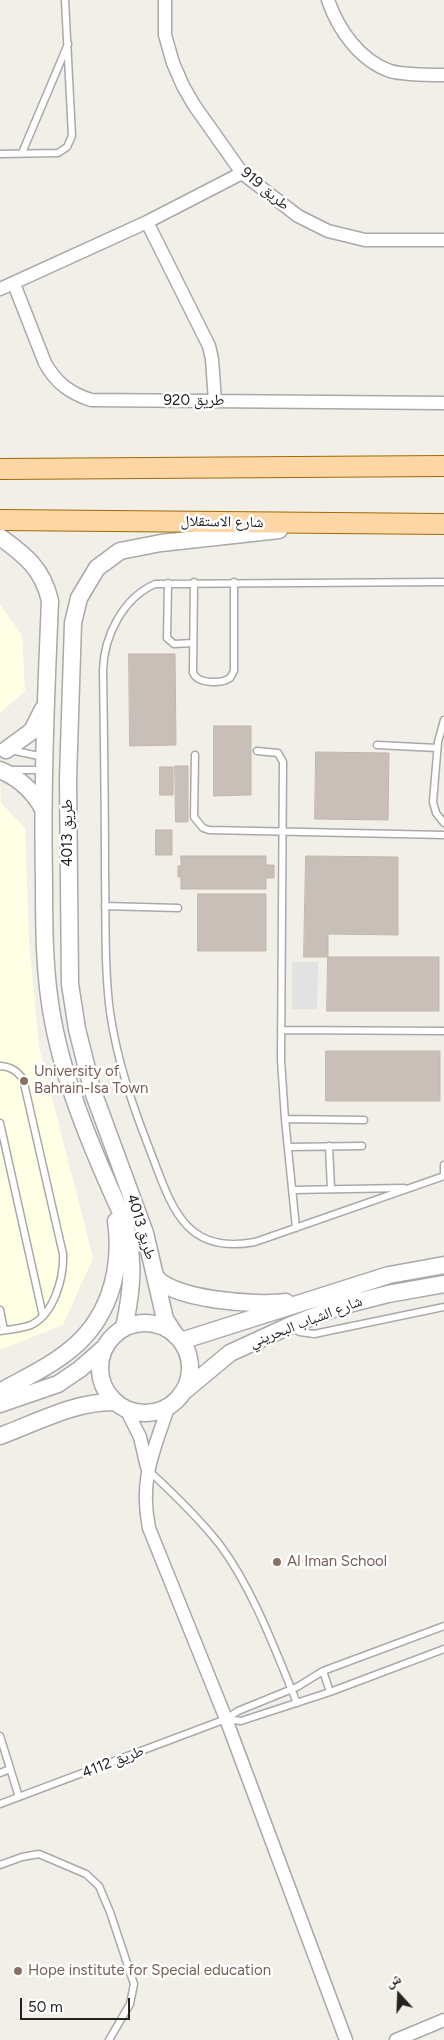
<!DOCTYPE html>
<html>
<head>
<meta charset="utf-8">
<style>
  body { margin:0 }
  #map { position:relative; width:444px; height:2040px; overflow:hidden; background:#f2efe9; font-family:Figtree,"Noto Naskh Arabic",sans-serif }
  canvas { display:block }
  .north { position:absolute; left:374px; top:1970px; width:50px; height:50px; -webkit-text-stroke:4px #fff; paint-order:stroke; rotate:340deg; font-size:14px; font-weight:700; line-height:20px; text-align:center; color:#222 }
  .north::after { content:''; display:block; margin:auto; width:18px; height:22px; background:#222; clip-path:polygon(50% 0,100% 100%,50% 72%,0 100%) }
  .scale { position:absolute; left:20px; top:1998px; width:110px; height:22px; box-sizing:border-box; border:2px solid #222; border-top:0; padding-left:6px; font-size:15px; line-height:18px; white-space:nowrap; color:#222; -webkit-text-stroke:4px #fff; paint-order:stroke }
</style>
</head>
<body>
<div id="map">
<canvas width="444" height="2040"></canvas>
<div class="north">ش</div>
<div class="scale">50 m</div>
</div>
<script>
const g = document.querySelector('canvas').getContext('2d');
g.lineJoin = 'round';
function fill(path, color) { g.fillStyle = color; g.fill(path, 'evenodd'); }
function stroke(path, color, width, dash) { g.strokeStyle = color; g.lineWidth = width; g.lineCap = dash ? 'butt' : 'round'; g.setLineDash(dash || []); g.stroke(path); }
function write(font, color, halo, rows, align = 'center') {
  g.font = font + ' Figtree,"Noto Naskh Arabic",sans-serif'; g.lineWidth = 5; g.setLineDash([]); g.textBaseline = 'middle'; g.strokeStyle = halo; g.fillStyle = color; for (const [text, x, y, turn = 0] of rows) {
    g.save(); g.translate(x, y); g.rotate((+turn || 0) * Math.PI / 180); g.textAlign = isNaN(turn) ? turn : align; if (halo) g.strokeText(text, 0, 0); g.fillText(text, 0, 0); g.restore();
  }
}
fill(new Path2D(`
  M0,605L22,635L25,691L0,713Z
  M0,778L1,803L25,828L29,942L39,1047L93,1258L63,1325L0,1350Z`), '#ffffe5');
fill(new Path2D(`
  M292,962H318L317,1009H292Z`), '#e2e2e2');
const building = new Path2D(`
  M129,654H175L176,745L130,746Z
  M214,726H251V795L214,796Z
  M316,752L389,753L388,820L315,819Z
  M175,766H188V822H176Z
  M160,767H173V795H160Z
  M156,830H172V855H156Z
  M181,856H266V865H274V878H266V889H181V877H178V866H181Z
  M306,856L398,857V935L328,934V957H304Z
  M198,894H266V951H198Z
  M328,957H439V1011H327Z
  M326,1051H440V1101H326Z`);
fill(building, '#c7bfb8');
stroke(building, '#c4b6ab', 1);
const service = new Path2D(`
  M22,153L68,44
  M0,154L58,153L67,147L72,136L65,0
  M194,582L193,673C198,684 221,684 230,678L234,671V582
  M444,582L155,584C123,598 104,636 103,670C104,738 105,805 105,872C106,918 104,965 110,1012C117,1061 133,1107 151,1153C172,1208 185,1255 255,1242L444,1176
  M168,583L167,638L174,644L193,643
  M444,720L438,742L433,802L436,813L444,823
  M377,745L437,748
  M10,750L44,757
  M257,751L278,753L283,762L281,1060L285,1119L296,1228
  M195,755L194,817L203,828L209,830L444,835
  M9,770H44
  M105,906L178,908
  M281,1030L444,1031
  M0,1066C11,1067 16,1070 23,1079L63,1254C64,1278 54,1314 31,1325C21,1329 10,1329 0,1331
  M285,1119L364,1120
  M0,1123L43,1316
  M329,1146L331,1189
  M288,1147L362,1146
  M444,1176V1165
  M292,1190L404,1188
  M0,1310L4,1330
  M292,1328L300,1332L314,1334L444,1307
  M149,1471C174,1494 199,1518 220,1545C253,1589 276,1652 297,1703
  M444,1626L323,1671L297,1687L238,1711L226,1719L241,1721L330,1692L444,1649
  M323,1671L330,1692
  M0,1736L19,1797
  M0,1773L10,1769
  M0,1804L226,1719
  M0,1865L22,1857L39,1854L86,1874L99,1886L110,1912L134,1984L130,2004L109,2040`);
const minor = new Path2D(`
  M165,0V35L173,63L183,86L194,105L242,173L298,216L328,231L365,240H444
  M328,0C338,29 359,60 390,71C404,75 429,75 444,75
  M147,222L209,346L212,359L215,401
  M14,284L45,363C56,383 70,393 91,400L444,403
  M0,289L147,222L242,173
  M169,1405C154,1450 139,1479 149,1528L226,1719L346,2040
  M126,1409L140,1437L147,1467
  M396,2040L444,2020`);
const tertiary = new Path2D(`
  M0,537C25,555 43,569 50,601C46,694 42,788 44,881C44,927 44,975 53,1021C65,1086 95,1156 123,1217C135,1258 133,1286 124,1328
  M6,750L32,731L43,709
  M0,770C19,778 33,790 43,809
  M155,1276C171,1300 258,1306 286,1302
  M100 1368a45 45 0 1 1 90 0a45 45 0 1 1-90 0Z
  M176,1336L165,1319L145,1233L92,1089L77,1029L70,984L68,779L73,623L79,598L97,568L120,551L161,543L279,530
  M181,1341L389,1275L444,1265
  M0,1392C22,1379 46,1369 66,1353C108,1322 123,1272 116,1221
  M182,1393L230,1353L289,1326L341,1306L388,1294L444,1284
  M0,1404L58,1384L80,1369L104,1348
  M0,1436C38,1422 75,1401 116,1402`);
const primary = new Path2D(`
  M0,469L444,466
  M0,520L444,524`);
stroke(service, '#a9a9a9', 9);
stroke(minor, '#a9a9a9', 15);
stroke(tertiary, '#a9a9a9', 19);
stroke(primary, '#a06b00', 22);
stroke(service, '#fff', 6);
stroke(minor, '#fff', 12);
stroke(tertiary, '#fff', 16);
stroke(primary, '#fcd6a4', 20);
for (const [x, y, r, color] of [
  [24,1081,5,"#8d6e63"],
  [277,1562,5,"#8d6e63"],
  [18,1971,5,"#8d6e63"]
]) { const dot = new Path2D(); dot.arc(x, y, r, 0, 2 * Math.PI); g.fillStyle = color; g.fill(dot); stroke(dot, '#fff', 2); }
write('15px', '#222', '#fff', [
  ["طريق 919",265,189,40],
  ["طريق 920",194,401],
  ["شارع الاستقلال",222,522,1],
  ["طريق 4013",68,833,-90],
  ["طريق 4013",141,1227,73],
  ["شارع الشباب البحريني",306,1322,-21],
  ["طريق 4112",113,1762,-21]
]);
write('15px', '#785e54', '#fff', [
  ["University of",34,1072],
  ["Bahrain-Isa Town",34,1089],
  ["Al Iman School",287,1562],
  ["Hope institute for Special education",28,1971]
], 'left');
</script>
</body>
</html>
